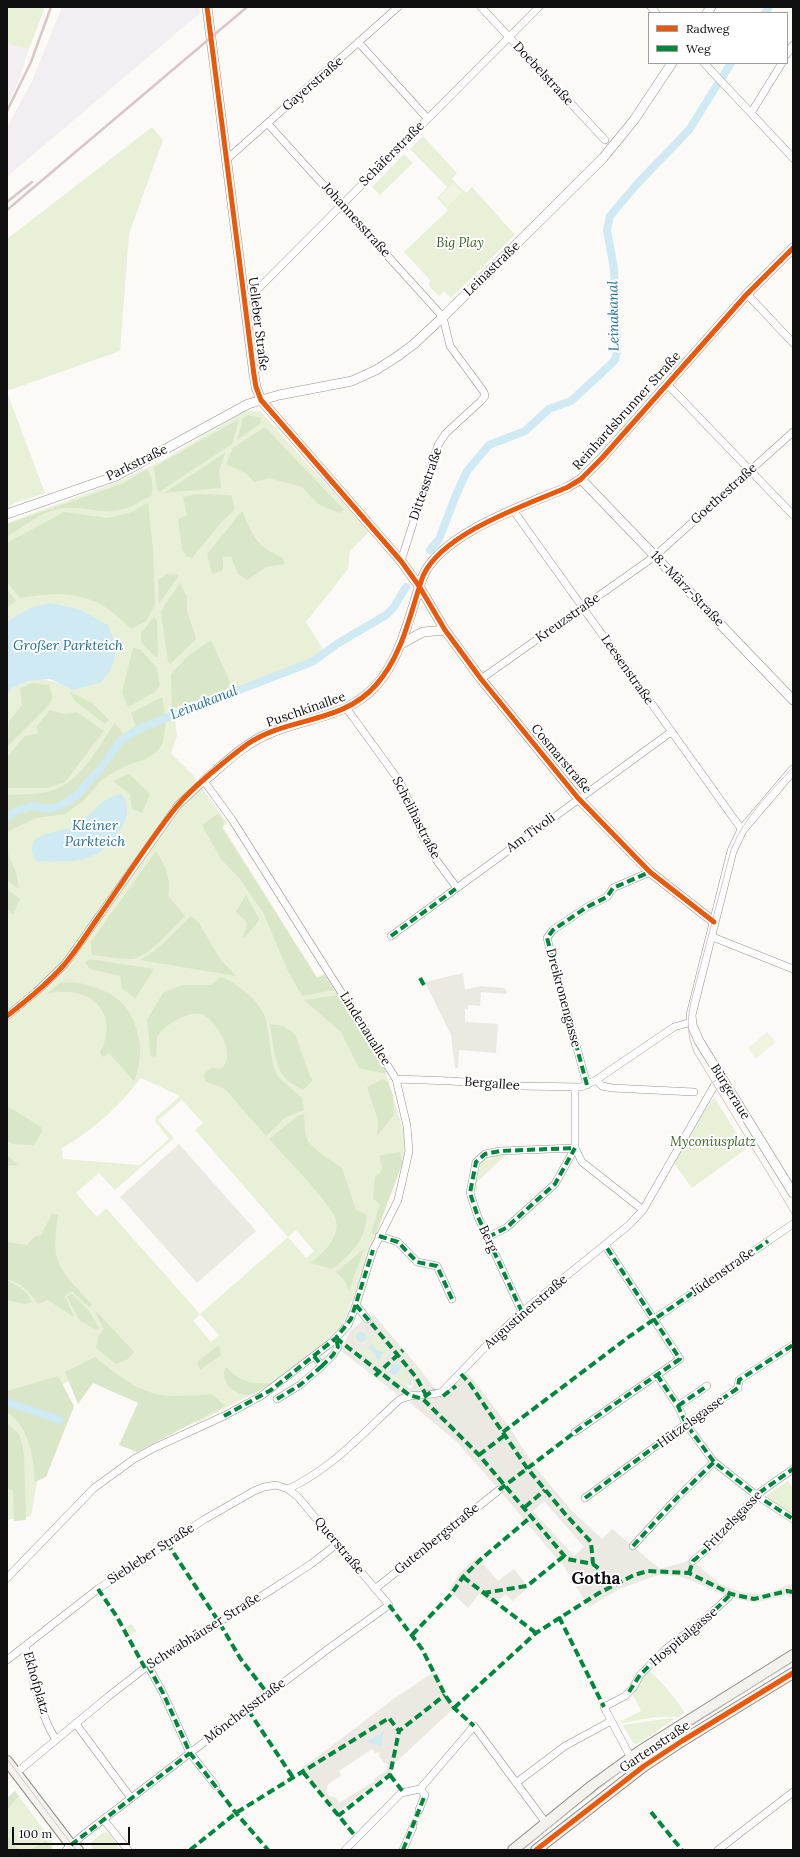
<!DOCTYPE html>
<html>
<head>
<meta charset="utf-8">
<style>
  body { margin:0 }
  #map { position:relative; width:800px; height:1857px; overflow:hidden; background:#fcfaf6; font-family:Lora,serif }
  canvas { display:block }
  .frame { position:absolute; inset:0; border:8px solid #101010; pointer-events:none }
  .legend { position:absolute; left:648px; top:12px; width:140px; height:52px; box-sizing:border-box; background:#fff; border:1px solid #9f9f9f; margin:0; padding:5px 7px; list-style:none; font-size:12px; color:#101010 }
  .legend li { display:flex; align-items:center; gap:8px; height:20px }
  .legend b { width:20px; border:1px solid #9f9f9f }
  .scale { position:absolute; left:12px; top:1827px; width:118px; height:18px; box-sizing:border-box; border:2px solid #101010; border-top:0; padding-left:5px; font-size:12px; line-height:14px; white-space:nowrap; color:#101010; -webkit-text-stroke:3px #fff; paint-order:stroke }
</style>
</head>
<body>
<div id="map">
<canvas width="800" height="1857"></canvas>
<div class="frame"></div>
<ul class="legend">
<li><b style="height:5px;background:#e8590c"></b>Radweg</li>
<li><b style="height:5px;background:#00873e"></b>Weg</li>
</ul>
<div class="scale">100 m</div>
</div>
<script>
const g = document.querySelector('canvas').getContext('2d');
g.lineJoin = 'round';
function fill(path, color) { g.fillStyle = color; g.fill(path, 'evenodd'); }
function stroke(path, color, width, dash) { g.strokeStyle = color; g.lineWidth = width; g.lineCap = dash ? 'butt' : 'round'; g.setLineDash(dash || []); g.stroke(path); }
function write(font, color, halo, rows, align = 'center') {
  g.font = font + ' Lora,serif'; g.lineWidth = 4; g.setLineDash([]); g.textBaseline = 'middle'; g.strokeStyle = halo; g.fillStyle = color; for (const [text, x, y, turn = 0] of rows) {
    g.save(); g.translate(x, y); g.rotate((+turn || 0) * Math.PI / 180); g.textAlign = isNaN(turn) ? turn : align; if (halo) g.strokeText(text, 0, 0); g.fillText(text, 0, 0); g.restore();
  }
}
fill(new Path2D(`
  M62,7H199L200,13L8,176L7,128L32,81Z
  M7,44L29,49L17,85L7,105Z`), '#f3eef1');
fill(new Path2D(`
  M7,7H45L29,49L7,44Z
  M152,127L163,140L129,234L120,351L7,391V239Z
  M423,136L457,173L452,179L466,193L472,187L515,235L451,298L444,291L439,296L429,286L430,280L404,252L448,210L437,198L447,187L410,149Z
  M404,154L413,163L380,195L372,187Z
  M7,392L45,493L7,506Z
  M245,411H260L369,532L350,551L348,569L306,622L325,652L289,669L174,711L177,736L171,753L192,774L227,823L223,827L317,977L325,973L384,1066L404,1133L405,1150L403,1163L343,1324L324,1344L275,1382L197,1423L79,1376L17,1407L38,1444L37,1481L31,1516L7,1520V697L12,688C39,676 45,677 72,690L29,608L7,621V523L117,482L163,460ZM99,806L95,855L58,862L47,833C69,833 84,820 99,806ZM141,1078L180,1096L155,1118V1121L169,1139L140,1165L63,1159L62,1148C95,1129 117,1108 141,1078ZM182,1100L203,1123L195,1130L288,1237L200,1314L106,1208L97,1217L76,1193L99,1173L115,1190L174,1138L158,1120ZM296,1230L314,1251L306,1258L288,1237ZM200,1314L219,1335L211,1342L193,1321Z
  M715,1098L746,1149L692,1188L673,1162L711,1101Z
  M508,1153L475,1184L479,1188L474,1193V1179L477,1180L480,1167L478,1166L479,1161L492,1159L491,1156Z
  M360,1329L365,1331L368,1335V1340L361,1345L354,1341L353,1336L356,1331Z
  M372,1332L390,1352L378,1365L357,1348H366L372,1342Z
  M402,1366L413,1381L408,1382L407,1386L393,1376L397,1374Z
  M788,1481L793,1489V1518L766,1496Z
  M131,1624L137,1631L130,1634L125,1627Z
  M648,1670C663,1683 674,1696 685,1713L678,1717H656L622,1723L621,1721L641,1711L633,1695Z
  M671,1718L675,1719L637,1744L633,1743L623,1725Z
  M19,1796L52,1841L54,1844L52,1849L46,1840L30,1850H19L7,1836V1810Z
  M104,1832L109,1833L121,1850H93L90,1843Z`), '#e8f0d8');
fill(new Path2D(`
  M248,415L261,418L260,424L237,440L243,418Z
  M239,419L232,444L159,492L157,490L154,467Z
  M265,427L344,510L339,513L318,504L302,487L269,478L254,482L247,474L226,464L233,448Z
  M225,453L219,470L221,488L164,493Z
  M147,469C152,475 154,489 151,496C140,501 127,510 114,511C95,513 80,505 59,509C39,512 24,528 7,536V524L124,483Z
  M196,494L231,495L235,509L218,526L192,558L186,556L182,549L178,519L187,515L183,497Z
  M148,503L153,549L155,605L146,621L131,629C96,592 68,590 20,598L7,582V543L64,512L107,518L129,513Z
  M242,511C254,538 255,545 283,558L285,564L266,567L247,580L238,574L231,556L223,557V570L212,574L207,554Z
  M167,574L179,575L159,604L158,580Z
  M180,583L187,597V611L196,639L170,664L168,661L161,612L164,606Z
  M7,589L16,601L7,607Z
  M154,617L157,620L158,657L154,656L141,642V633Z
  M211,640L230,682L227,690L172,708L171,674L188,656Z
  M133,648L140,649L157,668L160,686L155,692L128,707L122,693Z
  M32,683L49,685L53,697L49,705L7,747L9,721L22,705L20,688Z
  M70,692L92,703L109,720L105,724L75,701Z
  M162,697L166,721L163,742L157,752L144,760L130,764L112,773L101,781L82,802L65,814L36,818L7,832V795C21,794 37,795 50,791C81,783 97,748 115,723L123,734L136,726L131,713Z
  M50,710L64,714L77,712L104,731L65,782L47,788H7V757L25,736L38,733L37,726Z
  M129,774L150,794L142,813L132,809L130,794L113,781Z
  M218,814L224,823L222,828L317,978L324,975L334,990L302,996L288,971L263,912L239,878L221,859L202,825Z
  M7,851L17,876L19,889L7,881Z
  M156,851C165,866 172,878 168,896L185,916C172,928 148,959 130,959C117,959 105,956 92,955L91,942Z
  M7,889L20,899L13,915L7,909Z
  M246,895L259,919L255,926L244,938L243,936L247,926L246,921L236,912Z
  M191,916L199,923L220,959L236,976L140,960L157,949Z
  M90,959L154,969L135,999L122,988L120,976L90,969L85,962Z
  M221,977C236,982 262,1003 266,1020C269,1036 270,1052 274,1068L278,1077L302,1098L304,1110L286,1117L266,1136L225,1089L205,1081L204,1074C206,1072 209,1069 212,1068C216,1067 220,1071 223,1067C236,1054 216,1018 200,1014C189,1011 161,1026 157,1038C156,1043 157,1051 156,1056L151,1057L147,1020L163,993L182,985H211Z
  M74,982C108,989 130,999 138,1035C142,1051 140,1066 134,1081L109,1053L103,1057L100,1053C122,1012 88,983 47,994L59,983Z
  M338,995L384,1067L386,1074L359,1068L341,1032L304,1000Z
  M270,1024L283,1026L295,1034L310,1076L313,1080L303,1090C298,1087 292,1084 287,1080C274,1067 273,1042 270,1024Z
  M383,1079L388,1082L393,1095L394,1115L377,1136L378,1120L367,1087Z
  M7,1106L41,1127L42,1131L34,1145L13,1144L7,1141Z
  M304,1114L305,1133L308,1142L320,1153L342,1168L356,1210L367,1215C364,1243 353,1251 333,1269L311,1263C323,1254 340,1237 336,1220C331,1203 283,1155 269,1139L298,1116Z
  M400,1152L402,1163L375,1235L371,1233L380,1204L373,1199L375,1177L381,1172L382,1166L379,1156Z
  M7,1155L18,1165L7,1166Z
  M52,1214L58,1215C50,1267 60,1268 92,1305L89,1307L72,1291L65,1296L74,1317L48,1300L38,1304C29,1291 22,1283 7,1279V1242L27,1245L34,1237L41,1235Z
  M364,1249L349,1291L345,1281L336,1272Z
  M7,1281C17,1285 28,1291 32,1302L25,1304L7,1300Z
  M72,1294L89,1311L99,1328L97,1330L80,1321L67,1297Z
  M96,1311L134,1352L128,1359L116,1364L96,1348L98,1337L104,1329L95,1312Z
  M219,1345L221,1355L200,1370L197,1362Z
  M95,1357C118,1375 141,1396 173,1396C186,1396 199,1395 212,1394L225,1406L137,1452L119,1445L138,1403L93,1383L78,1404L65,1372Z
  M226,1367C242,1383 251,1384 272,1383C266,1386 259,1392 253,1394C237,1399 218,1382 226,1367Z
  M58,1376L74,1406L46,1477L35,1482C33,1456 30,1428 7,1412V1391Z
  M7,1423L19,1434L22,1443L24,1455L26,1520L14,1521L13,1491L7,1488Z
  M15,1791L19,1796L7,1810V1798Z
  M7,1836L19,1850H7Z
  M46,1840L52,1849L50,1850H30Z`), '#d9e6c7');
fill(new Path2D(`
  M453,183L462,192L448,206L439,197Z
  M767,1032L776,1042L756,1059L748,1048Z`), '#f0f4e1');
fill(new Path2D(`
  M463,973L465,990L480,986L505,988L507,994L481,992L480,1006L468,1005V1009H465V1022L498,1024L496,1053L459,1050L458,1068H455L451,1035L425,982Z
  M179,1144L256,1231L197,1283L120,1197Z
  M373,1314L415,1363L436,1390L410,1391L398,1395L340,1350L351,1330ZM358,1330H363L367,1333L368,1340L364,1344H359L354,1341V1334ZM372,1332L390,1352L378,1365L357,1348H366L372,1342ZM401,1365L414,1383L412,1388H409L391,1375Z
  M466,1374H469L510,1428L532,1463L571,1510L602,1539L612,1529L660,1569L685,1562L690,1559L720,1584L744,1593L765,1594L793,1583V1598L786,1595L755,1603L729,1597L702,1585L678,1576L658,1575L619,1589L589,1607L560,1560L557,1559L501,1492L458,1443L409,1402L413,1400L436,1398L442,1395ZM544,1501L584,1547L574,1556L533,1511Z
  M477,1557L498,1581L514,1569L528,1587L513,1601L505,1594L494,1605L479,1594L468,1608L449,1590L459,1574Z
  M434,1672L454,1708L395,1763L390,1775H387L339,1811L338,1816L301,1769L392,1700ZM372,1749L375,1753L380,1752L379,1756L384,1763L388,1764L387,1770L374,1779L375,1781L339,1803L336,1798L329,1796L326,1791L328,1784L341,1776L339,1771Z`), '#ece8e2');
fill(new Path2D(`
  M50,603L79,609L108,625L117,648L111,670L100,683L72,690L50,679L28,681L12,688L7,697V621L29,608Z
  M121,794C123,796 125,799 126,802C133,819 110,848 95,855C78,863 55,862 36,861C33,855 30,850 33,843C39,832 60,832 72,827C87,820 96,805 109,798C113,796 118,795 121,794Z
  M356 1337a5 5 0 1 1 10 0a5 5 0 1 1-10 0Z
  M372,1344L378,1351L384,1352L379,1360L376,1359L375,1354L368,1348Z
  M394,1364H399L402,1366L397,1374L393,1376L390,1371L391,1367Z
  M384,1731L381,1746L367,1742Z`), '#cfeaf3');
stroke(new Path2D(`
  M409,1382L411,1384`), '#cfeaf3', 2.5);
stroke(new Path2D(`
  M765,13L769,7
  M430,550L439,539L456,495L467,471L489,445L525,431L549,409L571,401L610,365L615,360L617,351L614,269L607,230L610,216L637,184L689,130L731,63
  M7,817L16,811L33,806L47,809L58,807L76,796L100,769L122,739L143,727L312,662L337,644L386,615L394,607L406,587
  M7,1402L60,1420`), '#cfeaf3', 8);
stroke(new Path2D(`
  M413,1827L419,1810`), '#d9d7d4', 7, [7, 3.5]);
const minor = new Path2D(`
  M481,7L605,140
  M651,7L656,13
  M359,43L427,118
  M787,54L793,45
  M704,63L793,158
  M751,113L782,63
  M268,124L443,317L450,346L484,392L485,396L481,401L446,433L438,445L401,561
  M226,160L398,7
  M747,294L793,343
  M244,299L249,298L539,7
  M667,384L793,515
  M513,510L742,830
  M481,679L655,556L793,432
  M347,709L400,782L416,817L422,835L437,861L457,888
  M391,936L671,732
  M710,936L793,969
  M7,1016L36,992L65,964L178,805L204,781L233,821L396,1079L407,1126L409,1151L398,1200L373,1250L356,1305L348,1325L332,1342L261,1396L224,1416L154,1448L134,1459L94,1488L7,1578
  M396,1079L451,1081L519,1086L581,1087L596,1080L674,1027L691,1022
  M596,1080L602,1086L612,1088L694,1092
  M587,1085L547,938L553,930L587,907L607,897L613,888L650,872
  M575,1088V1148L582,1162L643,1210
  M379,1236L398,1242L417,1262L437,1266L452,1299
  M488,1237L506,1228L555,1184L575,1148
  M356,1305L367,1319
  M522,1312L478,1217L470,1193L476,1162L485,1154L500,1151L575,1148
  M653,1320L793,1224
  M314,1356L322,1366L333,1355L338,1347L336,1338
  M657,1375L678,1406L686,1424L714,1462L756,1495L793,1519
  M277,1399L300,1385L322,1366
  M678,1406L707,1386
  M575,1432L680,1359L605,1245
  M288,1489C333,1468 363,1433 399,1400C413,1392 428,1397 442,1392L486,1346L522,1312L629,1225L643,1210L714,1086L723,1080
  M585,1498L686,1424L738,1388L739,1380L793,1345
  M633,1546L676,1499L714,1462
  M693,1561L716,1542L756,1495L793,1469
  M375,1589L499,1490
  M25,1646C33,1677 39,1713 56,1740
  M7,1660L98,1589L205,1519L254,1491L264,1487L276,1485L288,1489L298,1497L389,1605L328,1649L190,1753L83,1835L66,1850
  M148,1666L163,1693L190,1753L216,1786
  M76,1724L131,1798
  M631,1758L604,1707L625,1696L633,1688L640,1675L666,1649L702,1621L729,1597
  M16,1773L109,1696L145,1668L271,1590L311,1564L337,1544
  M516,1783L565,1746L611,1721
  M420,1789L474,1726L546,1823
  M419,1810L425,1795L420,1789
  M104,1820L128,1850
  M345,1850L401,1793L420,1789
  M403,1850L413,1827
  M718,1850L793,1792`);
const tertiary = new Path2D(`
  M207,7L254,375L256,387L261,400L401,561L419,586L445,630L481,679L578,798L650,872L714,922
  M707,13L711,7
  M581,479L793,700
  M7,514L116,476L248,404L279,395L352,381L376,370L398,356L414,344L443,317L603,158L634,120L672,63
  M401,644L423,632L445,630
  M793,770L742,830L732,851L691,1015L692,1025L699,1041L793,1193
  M204,781C225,763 245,743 270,733C313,715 353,718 383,677C404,647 411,610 423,576C442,533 526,505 568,487L581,479L602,458L747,294L793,248`);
const secondary = new Path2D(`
  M7,1761L71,1845L78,1850
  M513,1850L593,1785L640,1751L793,1655
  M536,1850L644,1766L682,1741L793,1673`);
stroke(minor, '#969594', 8);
stroke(tertiary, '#969594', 10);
stroke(secondary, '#8d8c8a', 12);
stroke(minor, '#fffefe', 7);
stroke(tertiary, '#fffefe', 9);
stroke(secondary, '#f4f2ec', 10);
stroke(new Path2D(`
  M793,767C770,793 744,817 731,850L691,1002C687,1021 687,1034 694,1052L793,1215
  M7,1759L76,1850
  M521,1850L630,1764L669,1738L793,1662`), '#d7c7c9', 1);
stroke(new Path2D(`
  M7,111L31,62L51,7
  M7,202L32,182
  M7,210L247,7`), '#d7c7c9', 2.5);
stroke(new Path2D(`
  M391,936L457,888
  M420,978L424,985
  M587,1085L547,938L553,930L587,907L607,897L613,888L650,872
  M379,1236L398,1242L417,1262L437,1266L452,1299
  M488,1237L506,1228L555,1184L575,1148
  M356,1305L416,1377L426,1395
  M522,1312L478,1217L470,1193L476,1162L485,1154L500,1151L575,1148
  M336,1338L409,1395L423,1399L479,1455L567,1559L593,1564L616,1583
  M314,1356L322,1366L333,1355L338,1347L336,1338
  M461,1374L470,1384L527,1468L566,1515L591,1542L593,1564
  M657,1375L678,1406L686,1424L714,1462L756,1495L793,1519
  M375,1376L403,1350
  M443,1396L456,1386
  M424,1397L434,1390
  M277,1399L300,1385L322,1366
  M678,1406L707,1386
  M224,1416L271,1390L336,1338L351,1319L373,1250
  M503,1432L630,1336L768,1241
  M479,1455L505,1435
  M499,1490L583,1426L680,1359L605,1245
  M585,1498L686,1424L738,1388L739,1380L793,1345
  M525,1507L545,1490
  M167,1543L219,1622L240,1658L268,1694
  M633,1546L676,1499L714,1462
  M689,1573L693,1561L716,1542L756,1495L793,1469
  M463,1577L536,1633
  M98,1589L117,1617L145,1668
  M483,1593L527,1586L564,1556
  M389,1605L422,1649L445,1695L454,1708L474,1726
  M559,1617L604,1707
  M412,1635L452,1593L463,1577L480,1560L532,1516
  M148,1666L163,1693L190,1753L236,1813L268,1850
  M629,1692L640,1675L666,1649L711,1614L731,1594
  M454,1708L536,1633L599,1593L634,1575L648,1571L689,1573L731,1594L754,1599L787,1591L793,1592
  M248,1710L294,1779
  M303,1772L356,1837
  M390,1775L403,1792
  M651,1812L682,1850
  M338,1816L390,1775L399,1731
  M71,1845L190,1753
  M190,1850L236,1813L389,1718L399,1731L445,1695
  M403,1850L425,1795`), '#00873e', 4, [8, 4]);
stroke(new Path2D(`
  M207,7L254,375L256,387L261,400L401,561L419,586L445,630L481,679L578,798L650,872L714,922
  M7,1016C27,1000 47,984 64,965C76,951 86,935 97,919C124,881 148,842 177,806C193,787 226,760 246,745C287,716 341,725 376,685C403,655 410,613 423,576C442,533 526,505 568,487L581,479L602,458L747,294L793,248
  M536,1850L644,1766L682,1741L793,1673`), '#e8590c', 5);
write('13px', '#101010', '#fff', [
  ["Doebelstraße",543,74,47],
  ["Gayerstraße",313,84,-41],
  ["Schäferstraße",392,154,-45],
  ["Johannesstraße",356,220,48],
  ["Leinastraße",492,269,-44],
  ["Uelleber Straße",258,324,83],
  ["Reinhardsbrunner Straße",627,411,-48],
  ["Parkstraße",137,463,-26],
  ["Dittesstraße",426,484,-71],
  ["Goethestraße",724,494,-42],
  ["18.-März-Straße",687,589,46],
  ["Kreuzstraße",568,618,-35],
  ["Leesenstraße",627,670,55],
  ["Puschkinallee",306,710,-19],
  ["Cosmarstraße",561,759,50],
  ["Schelihastraße",416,818,63],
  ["Am Tivoli",531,833,-36],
  ["Dreikronengasse",563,998,75],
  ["Lindenauallee",365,1029,58],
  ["Bergallee",492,1084,4],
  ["Bürgeraue",730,1092,58],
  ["Berg",488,1239,65],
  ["Jüdenstraße",723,1272,-35],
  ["Augustinerstraße",526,1312,-41],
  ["Hützelsgasse",691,1422,-36],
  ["Fritzelsgasse",733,1521,-46],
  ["Gutenbergstraße",437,1539,-39],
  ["Querstraße",339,1546,50],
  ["Siebleber Straße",151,1554,-33],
  ["Schwabhäuser Straße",204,1631,-32],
  ["Hospitalgasse",684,1637,-40],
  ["Ekhofplatz",36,1683,74],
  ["Mönchelsstraße",245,1711,-37],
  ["Gartenstraße",655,1747,-34]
]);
write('italic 13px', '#386325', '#fff', [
  ["Big Play",460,243],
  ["Myconiusplatz",713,1142]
]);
write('italic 14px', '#227098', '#fff', [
  ["Leinakanal",614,316,-91],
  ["Großer Parkteich",68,646],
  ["Leinakanal",204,703,-21],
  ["Kleiner",95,826],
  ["Parkteich",95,842]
]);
write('bold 17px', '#101010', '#fff', [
  ["Gotha",596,1579]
]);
</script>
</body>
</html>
